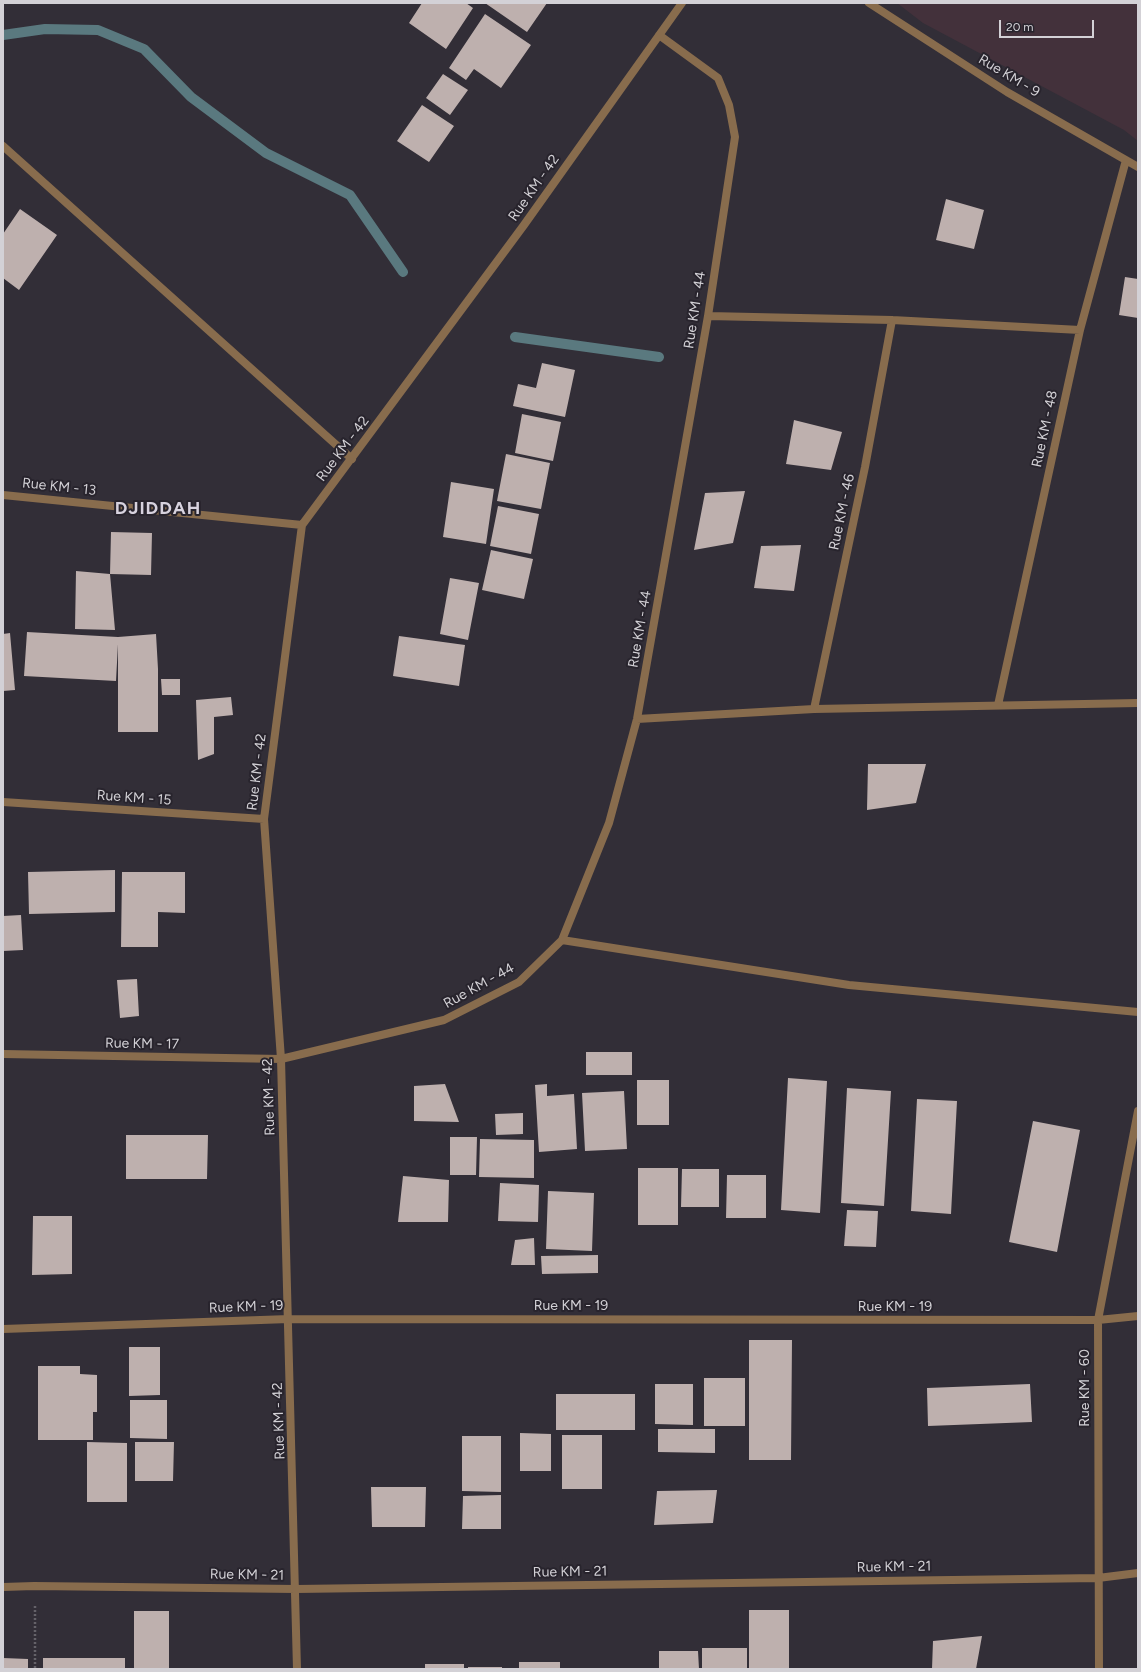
<!DOCTYPE html>
<html>
<head>
<meta charset="utf-8">
<style>
  body { margin:0 }
  #map { position:relative; width:1141px; height:1672px; overflow:hidden; background:#322e37; font-family:Figtree,sans-serif }
  canvas { display:block }
  .frame { position:absolute; inset:0; border:4px solid #d3d1d6; pointer-events:none }
  .scale { position:absolute; left:999px; top:20px; width:95px; height:18px; box-sizing:border-box; border:2px solid #d3d1d6; border-top:0; padding-left:5px; font-size:12px; line-height:14px; white-space:nowrap; color:#d3d1d6; -webkit-text-stroke:3px #28242d; paint-order:stroke }
</style>
</head>
<body>
<div id="map">
<canvas width="1141" height="1672"></canvas>
<div class="frame"></div>
<div class="scale">20 m</div>
</div>
<script>
const g = document.querySelector('canvas').getContext('2d');
g.lineJoin = 'round';
function fill(path, color) { g.fillStyle = color; g.fill(path, 'evenodd'); }
function stroke(path, color, width, dash) { g.strokeStyle = color; g.lineWidth = width; g.lineCap = dash ? 'butt' : 'round'; g.setLineDash(dash || []); g.stroke(path); }
function write(font, color, halo, rows, align = 'center') {
  g.font = font + ' Figtree,sans-serif'; g.lineWidth = 4; g.setLineDash([]); g.textBaseline = 'middle'; g.strokeStyle = halo; g.fillStyle = color; for (const [text, x, y, turn = 0] of rows) {
    g.save(); g.translate(x, y); g.rotate((+turn || 0) * Math.PI / 180); g.textAlign = isNaN(turn) ? turn : align; if (halo) g.strokeText(text, 0, 0); g.fillText(text, 0, 0); g.restore();
  }
}
fill(new Path2D(`
  M897,3H1138V141L1124,130L923,23Z`), '#43313b');
stroke(new Path2D(`
  M3,35L45,29L98,30L144,49L191,97L266,153L350,195L403,272
  M515,337L659,357`), '#5a797f', 10);
fill(new Path2D(`
  M422,3H466L473,8L446,49L409,23Z
  M485,3H547L527,32Z
  M485,14L531,45L501,88L474,69L466,80L449,68Z
  M443,74L468,90L450,115L426,98Z
  M422,105L454,126L429,162L397,141Z
  M946,199L984,210L974,249L936,240Z
  M20,209L57,235L19,290L3,278V234Z
  M1125,277L1138,279V318L1119,315Z
  M542,363L575,370L565,417L513,406L518,384L536,388Z
  M522,414L561,422L553,461L515,453Z
  M794,420L842,432L831,470L786,464Z
  M506,454L550,463L541,509L497,501Z
  M451,482L494,489L486,544L443,537Z
  M745,491L733,543L694,550L705,493Z
  M498,506L539,514L531,554L490,546Z
  M111,532L152,533L151,575L110,574Z
  M801,545L794,591L754,588L761,546Z
  M491,550L533,559L524,599L482,590Z
  M76,571L110,574L115,630L75,629Z
  M450,578L479,583L468,640L440,634Z
  M27,632L118,637L156,634L158,669V732H118V644L116,681L24,676Z
  M10,633L15,690L3,691V634Z
  M399,636L465,645L459,686L393,676Z
  M161,679H180V695H162Z
  M231,697L233,715L214,717V754L198,760L196,700Z
  M868,764H926L916,803L867,810Z
  M115,870V912L29,914L28,872Z
  M122,872H185V913L158,912V947H121Z
  M21,915L23,950L3,951V916Z
  M137,979L139,1016L120,1018L117,980Z
  M586,1052H632V1075H586Z
  M788,1078L827,1081L820,1213L781,1210Z
  M637,1080H669V1125H637Z
  M445,1084L459,1122L414,1121V1086Z
  M547,1084V1096L574,1094L577,1149L539,1152L535,1085Z
  M847,1088L891,1091L884,1206L841,1203Z
  M624,1091L627,1149L585,1151L582,1093Z
  M917,1099L957,1101L951,1214L911,1211Z
  M523,1113V1134L496,1135L495,1114Z
  M1033,1121L1080,1130L1057,1252L1009,1242Z
  M126,1135H208L207,1179H126Z
  M450,1137H477L476,1175H450Z
  M480,1139L534,1140V1178L479,1177Z
  M638,1168H678V1225H638Z
  M682,1169H719V1207H681Z
  M727,1175H766V1218H726Z
  M403,1176L449,1180L448,1222H398Z
  M500,1183L539,1185L538,1222L498,1221Z
  M548,1191L594,1193L592,1251L546,1249Z
  M847,1210L878,1211L876,1247L844,1246Z
  M33,1216H72V1274L32,1275Z
  M534,1238L535,1265H511L515,1240Z
  M598,1255V1273L542,1274L541,1256Z
  M749,1340H792L791,1460H749Z
  M129,1347H160V1395L129,1396Z
  M38,1366H80V1374L97,1375V1412H93V1440H38Z
  M704,1378H745V1426H704Z
  M655,1384H693V1425L655,1424Z
  M1030,1384L1032,1422L928,1426L927,1388Z
  M556,1394H635V1430H556Z
  M130,1400H167V1439L130,1438Z
  M658,1429H715V1453L658,1452Z
  M520,1433L551,1434V1471H520Z
  M562,1435H602V1489H562Z
  M462,1436H501V1492L462,1491Z
  M87,1442L127,1443V1502H87Z
  M135,1442H174L173,1481H135Z
  M371,1487H426L425,1527H372Z
  M717,1490L713,1523L654,1525L657,1491Z
  M501,1495V1529H462L463,1496Z
  M749,1610H789V1669H749Z
  M134,1611H169V1669H134Z
  M982,1636L976,1669H932L933,1641Z
  M702,1648H747V1669H702Z
  M659,1651H698L699,1669H659Z
  M3,1658L28,1659V1669H3Z
  M43,1658H125V1669H43Z
  M519,1662H560V1669H519Z
  M425,1664H464V1669H425Z
  M468,1667H502V1669H468Z`), '#beb0ae');
stroke(new Path2D(`
  M35,1606V1669`), '#656269', 2.5, [2, 2]);
stroke(new Path2D(`
  M869,3L1007,92L1138,167
  M3,146L352,459
  M708,316L892,320L1080,330
  M3,495L302,525
  M998,705L1080,330L1126,160
  M814,709L865,467L892,320
  M637,719L814,709L1138,703
  M3,802L264,819
  M562,940L849,985L1138,1012
  M3,1054L281,1059L444,1020L519,982L562,940L609,823L637,719L708,316L735,137L729,105L718,78L659,35
  M3,1329L289,1319L1098,1320L1138,1316
  M3,1587L34,1586L296,1589L1098,1578L1138,1573
  M297,1669L281,1059L264,819L302,525L524,225L682,3
  M1099,1669L1098,1320L1138,1111`), '#886c4d', 8);
write('14px', '#d3d1d6', '#28242d', [
  ["Rue KM - 9",1009,76,31],
  ["Rue KM - 42",534,188,-55],
  ["Rue KM - 44",695,310,-81],
  ["Rue KM - 48",1045,429,-78],
  ["Rue KM - 42",343,449,-53],
  ["Rue KM - 13",59,487,6],
  ["Rue KM - 46",842,512,-78],
  ["Rue KM - 44",640,629,-80],
  ["Rue KM - 42",257,772,-83],
  ["Rue KM - 15",134,798,4],
  ["Rue KM - 44",479,986,-29],
  ["Rue KM - 17",142,1044,1],
  ["Rue KM - 42",269,1097,-92],
  ["Rue KM - 19",571,1306],
  ["Rue KM - 19",246,1307,-2],
  ["Rue KM - 19",895,1307],
  ["Rue KM - 60",1085,1388,-90],
  ["Rue KM - 42",279,1421,-92],
  ["Rue KM - 21",894,1567,-1],
  ["Rue KM - 21",570,1572,-1],
  ["Rue KM - 21",247,1575,1]
]);
g.letterSpacing = '1px';
write('bold 18px', '#d7d2de', '#28242d', [
  ["DJIDDAH",158,509]
]);
g.letterSpacing = '0px';
</script>
</body>
</html>
